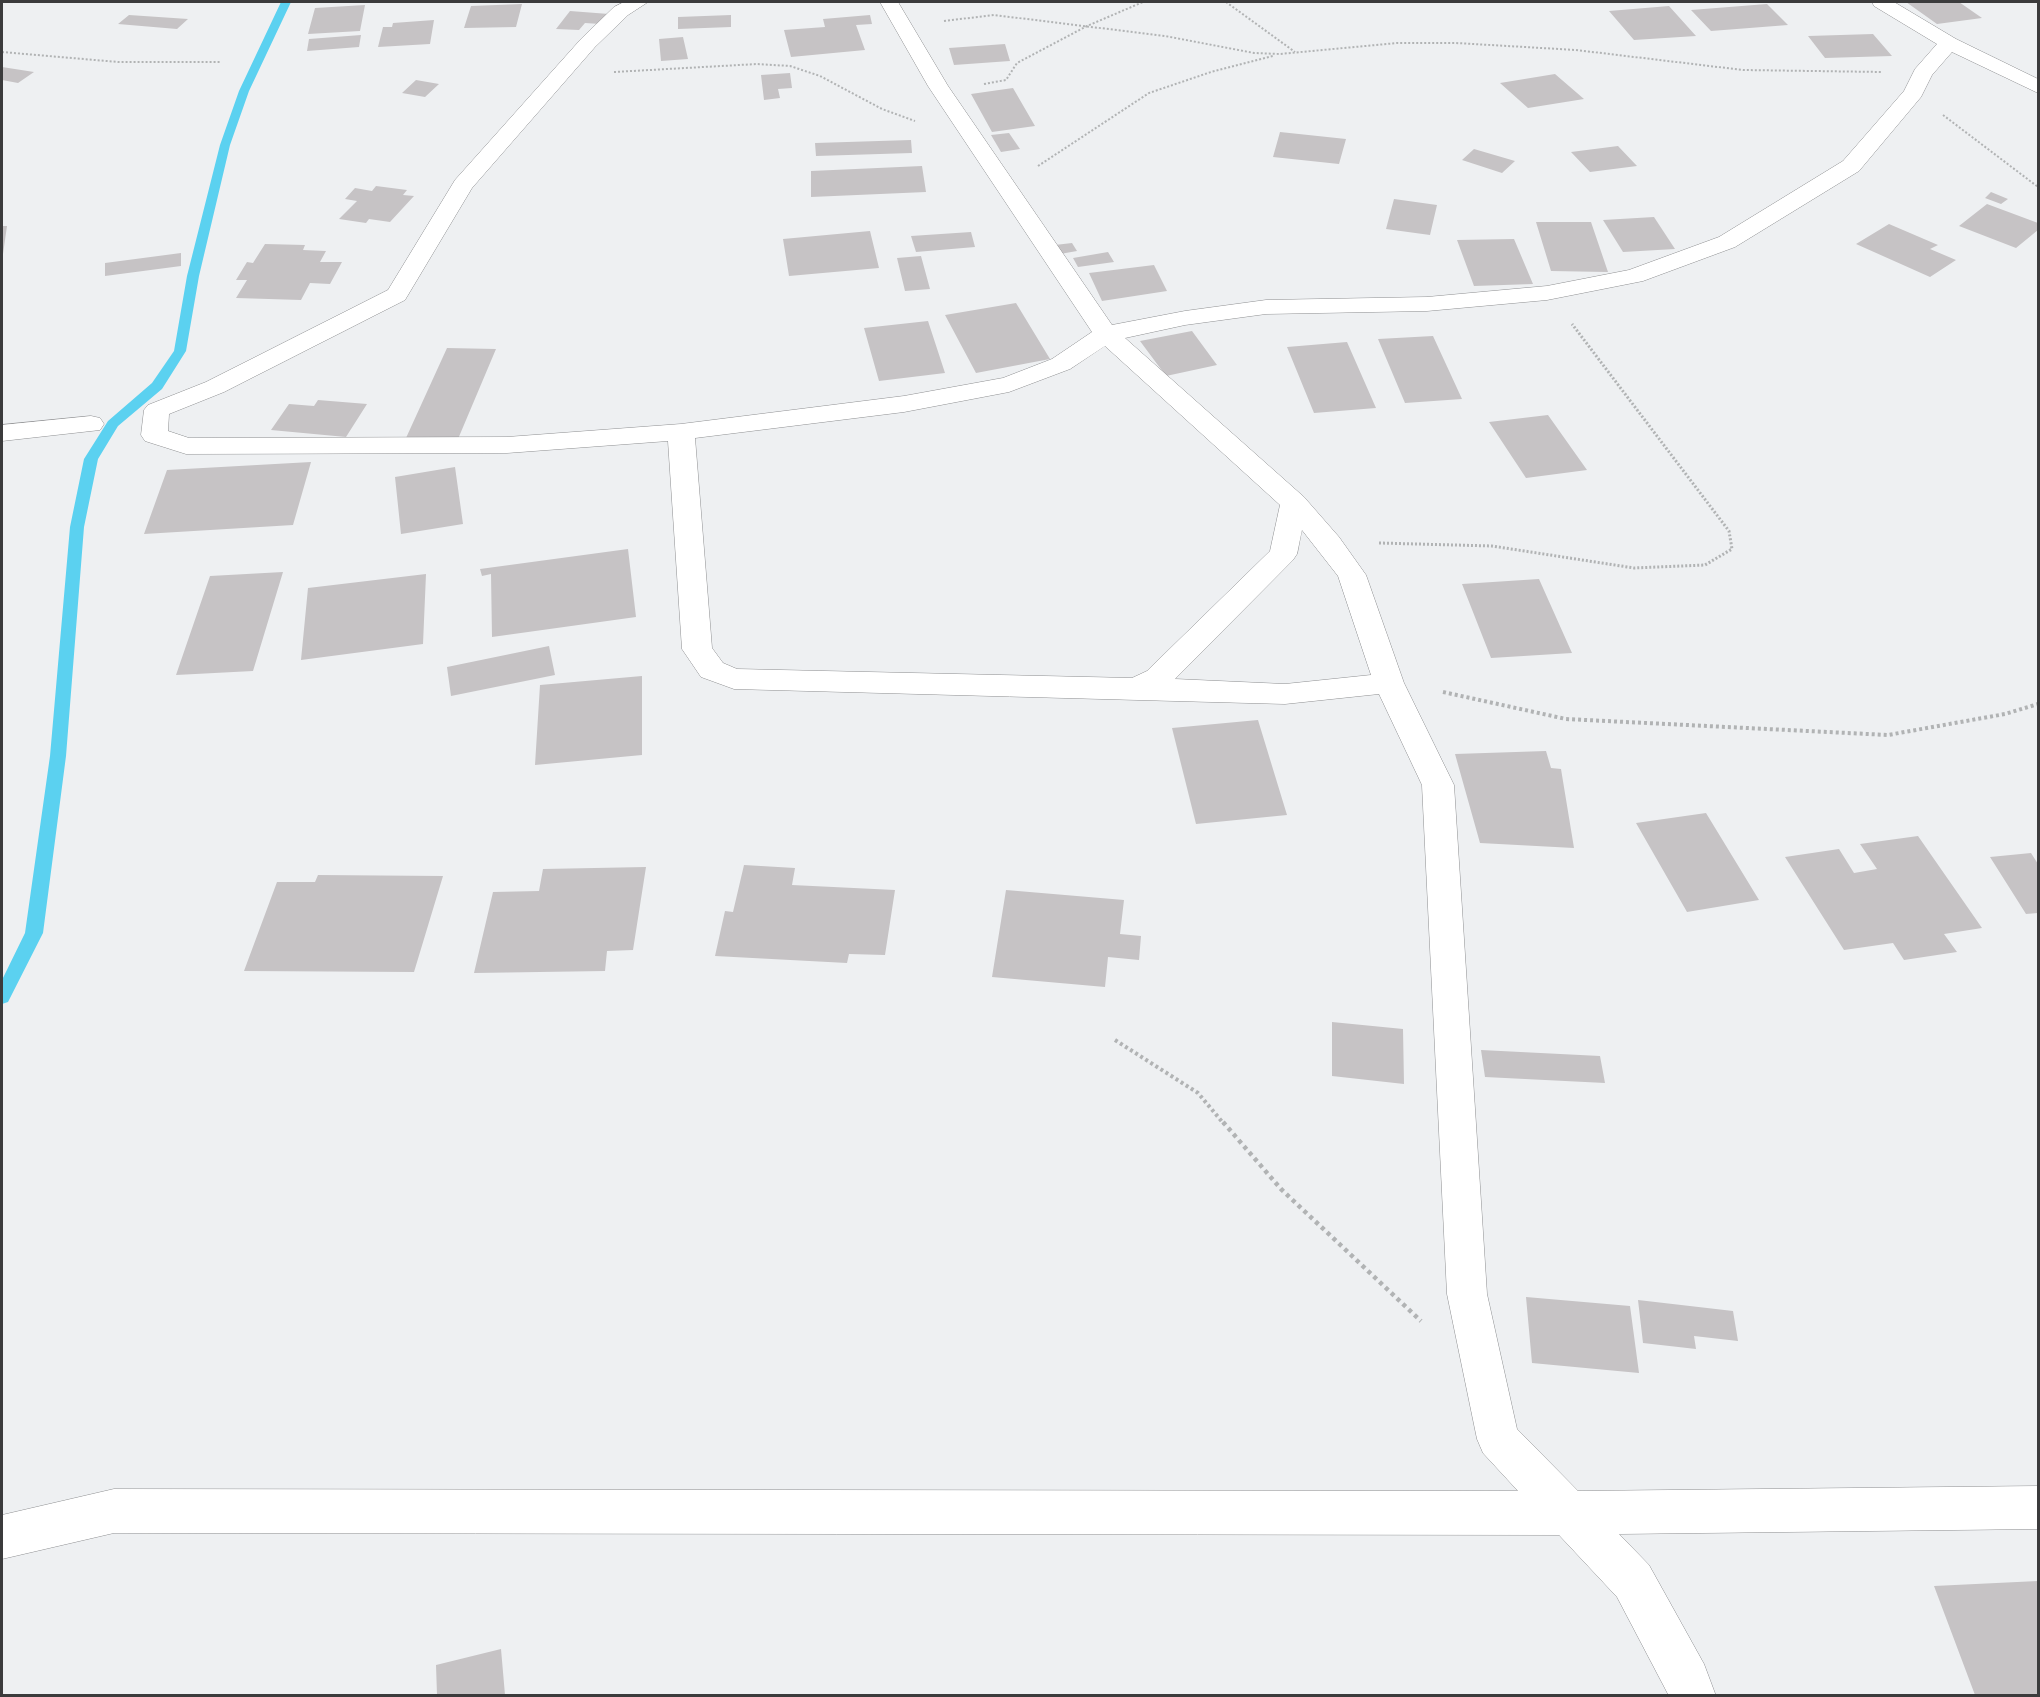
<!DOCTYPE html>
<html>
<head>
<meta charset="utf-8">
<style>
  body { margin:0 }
  #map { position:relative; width:2040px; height:1697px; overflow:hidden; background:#eef0f2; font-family:"DM Sans",sans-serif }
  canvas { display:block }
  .frame { position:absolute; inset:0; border:3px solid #3b3b3c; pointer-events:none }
</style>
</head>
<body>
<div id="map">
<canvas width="2040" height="1697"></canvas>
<div class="frame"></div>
</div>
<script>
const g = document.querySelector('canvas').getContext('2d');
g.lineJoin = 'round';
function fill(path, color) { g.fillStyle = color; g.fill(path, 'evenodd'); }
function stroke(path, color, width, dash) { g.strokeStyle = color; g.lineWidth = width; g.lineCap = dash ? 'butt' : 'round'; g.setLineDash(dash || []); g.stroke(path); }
fill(new Path2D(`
  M281,2H291L249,91L230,145L199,276L186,351L162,389L118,426L98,459L84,527L66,756L43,933L8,1002L2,1004V980L25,933L50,756L70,527L84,459L108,421L152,383L174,351L187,276L220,145L239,91Z`), '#5bd1f0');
fill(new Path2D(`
  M1906,2H1959L1982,18L1937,24Z
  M522,4L516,27L464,28L471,6Z
  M1767,4L1788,25L1711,31L1691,10Z
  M365,5L360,31L308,34L315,8Z
  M1669,6L1696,36L1634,40L1609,11Z
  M570,11L609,14L600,24L585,23L579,30L556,29Z
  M129,15L188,19L177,29L118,24Z
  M731,15V27L678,29V17Z
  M870,15L872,24L856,25L865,50L791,57L784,30L825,27L823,19Z
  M434,20L430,44L378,47L383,27H392L393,23Z
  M1873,34L1892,56L1825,58L1808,36Z
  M361,35L359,47L307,51L309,39Z
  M683,37L688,59L661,61L659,39Z
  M1005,44L1010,61L954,65L949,48Z
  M2,67L34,72L18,83L2,80Z
  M790,73L792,88L778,89L780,98L764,100L761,75Z
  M1555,74L1584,99L1528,108L1500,83Z
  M416,80L439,84L425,97L402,93Z
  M1013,88L1035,126L992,132L971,94Z
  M1280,132L1346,139L1339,164L1273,157Z
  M1009,133L1020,149L1001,152L991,135Z
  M911,140L912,153L816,156L815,143Z
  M1618,146L1637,166L1590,172L1571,152Z
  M1474,149L1515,161L1502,173L1462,160Z
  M922,166L926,192L811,197V171Z
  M376,186L407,190L403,195L414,196L390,222L369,219L366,223L339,219L357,201L345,199L355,188L372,191Z
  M1991,192L2008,199L2001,204L1985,198Z
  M1394,199L1437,205L1430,235L1386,229Z
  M1987,204L2038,223V230L2016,248L1959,226Z
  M1654,217L1675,249L1623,252L1603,220Z
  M1536,222H1591L1608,272L1551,271Z
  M1889,224L1938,245L1930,249L1956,260L1930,277L1856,244Z
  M2,226H7L3,254H2Z
  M870,231L879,268L789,276L783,239Z
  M971,232L975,247L916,252L911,236Z
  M1514,239L1533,284L1474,286L1457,240Z
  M1072,243L1077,251L1060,254L1055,245Z
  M265,244L305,245L303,250L326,251L320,262H342L330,284L310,283L301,300L236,298L247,280H236L247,262L253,263Z
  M1108,252L1114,262L1078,267L1073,258Z
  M181,253V266L105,276V263Z
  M921,256L930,289L905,291L897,258Z
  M1154,265L1167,291L1102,301L1089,273Z
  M1016,303L1050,359L976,373L945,315Z
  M928,321L945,373L879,381L864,328Z
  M1192,331L1217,365L1166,376L1140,341Z
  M1433,336L1462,399L1405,403L1378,339Z
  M1347,342L1376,408L1314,413L1287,347Z
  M447,348L496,349L458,439L406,438Z
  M318,400L367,404L346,437L271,430L289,404L314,406Z
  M1548,415L1587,470L1526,478L1489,422Z
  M311,462L293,525L144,534L167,470Z
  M455,467L463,524L401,534L395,477Z
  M628,549L636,617L492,637L491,574L482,576L480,569Z
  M283,572L253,671L176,675L210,576Z
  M426,574L423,644L301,660L308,588Z
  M1539,579L1572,653L1491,658L1462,584Z
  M549,646L555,675L451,696L447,667Z
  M642,676V755L535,765L540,685Z
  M1258,720L1287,815L1196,824L1172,728Z
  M1546,751L1551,768L1561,769L1574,848L1480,843L1455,754Z
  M1706,813L1759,900L1687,912L1636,823Z
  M1918,836L1982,928L1944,934L1957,952L1904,960L1893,943L1844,950L1785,857L1839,849L1854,873L1877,869L1860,844Z
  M2031,853L2038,864V913L2026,914L1990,857Z
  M744,865L795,868L792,885L895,890L885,955L849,954L847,963L715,956L725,911L733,912Z
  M646,867L633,950L607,951L605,971L474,973L493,892L539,891L543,869Z
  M318,875L443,876L414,972L244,971L277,882H315Z
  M1006,890L1124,900L1120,934L1141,936L1139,960L1108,957L1105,987L992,977Z
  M1332,1022L1403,1029L1404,1084L1332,1076Z
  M1481,1050L1600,1056L1605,1083L1485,1077Z
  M1526,1297L1630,1306L1639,1373L1532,1363Z
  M1638,1300L1733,1311L1738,1341L1694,1336L1696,1349L1643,1343Z
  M2038,1581V1695H1975L1934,1586Z
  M501,1649L505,1695H437L436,1665Z`), '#c6c3c5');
const minor = new Path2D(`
  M624,2H648L628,15L595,47L472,188L405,300L224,392L169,414L168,431L189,438L507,437L681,424L904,396L1003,378L1052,359L1092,332L928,86L880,2H898L948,86L1112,325L1185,311L1266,300L1427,297L1547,286L1629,270L1719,237L1843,161L1904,91L1915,69L1937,44L1874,6L1872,2H1894L1956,39L2038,79V93L1952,52L1932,75L1921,97L1859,171L1735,247L1643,281L1547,300L1427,311L1266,314L1185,325L1125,338L1304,497L1339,537L1366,575L1404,683L1454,785L1487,1294L1517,1429L1578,1491L2038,1486V1529L1619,1534L1649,1565L1704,1664L1716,1696H1669L1617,1597L1559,1535L114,1533L2,1559V1515L114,1489L1518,1491L1483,1453L1477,1439L1447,1294L1422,785L1379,694L1285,704L734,689L701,677L682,649L668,441L507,453L186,454L145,441L141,435L144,410L148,405L206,382L388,290L455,180L581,39L614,7ZM1105,346L1280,505L1270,551L1147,671L1132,678L737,669L723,663L712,648L695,438L904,412L1009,392L1070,369ZM1302,530L1338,576L1371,675L1285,684L1175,679L1293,560L1297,554Z
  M91,416L100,418L104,424L100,430L2,441V425Z`);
stroke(minor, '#8e8f91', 1);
stroke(new Path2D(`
  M1226,2L1295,52
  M944,21L994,15L1165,36L1254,53L1280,54L1397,43H1456L1576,50L1743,70L1882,72
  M2,52L118,62H220
  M614,72L757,64L790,66L820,76L882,109L915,121
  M984,84L1006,80L1017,63L1087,26L1143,2
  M1943,115L2038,187
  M1038,166L1149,93L1211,72L1273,56`), '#b1b3b4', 2, [2, 2]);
stroke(new Path2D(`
  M1379,543L1492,546L1634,568L1705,565L1732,549L1729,531L1572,324`), '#b1b3b4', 3, [2, 2]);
stroke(new Path2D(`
  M1443,692L1566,719L1888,735L2005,714L2038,704
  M1115,1040L1198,1093L1224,1124`), '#b1b3b4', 4, [3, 3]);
stroke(new Path2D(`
  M1223,1122L1281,1189L1421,1321`), '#b1b3b4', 4.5, [4, 4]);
fill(minor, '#fff');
</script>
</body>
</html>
